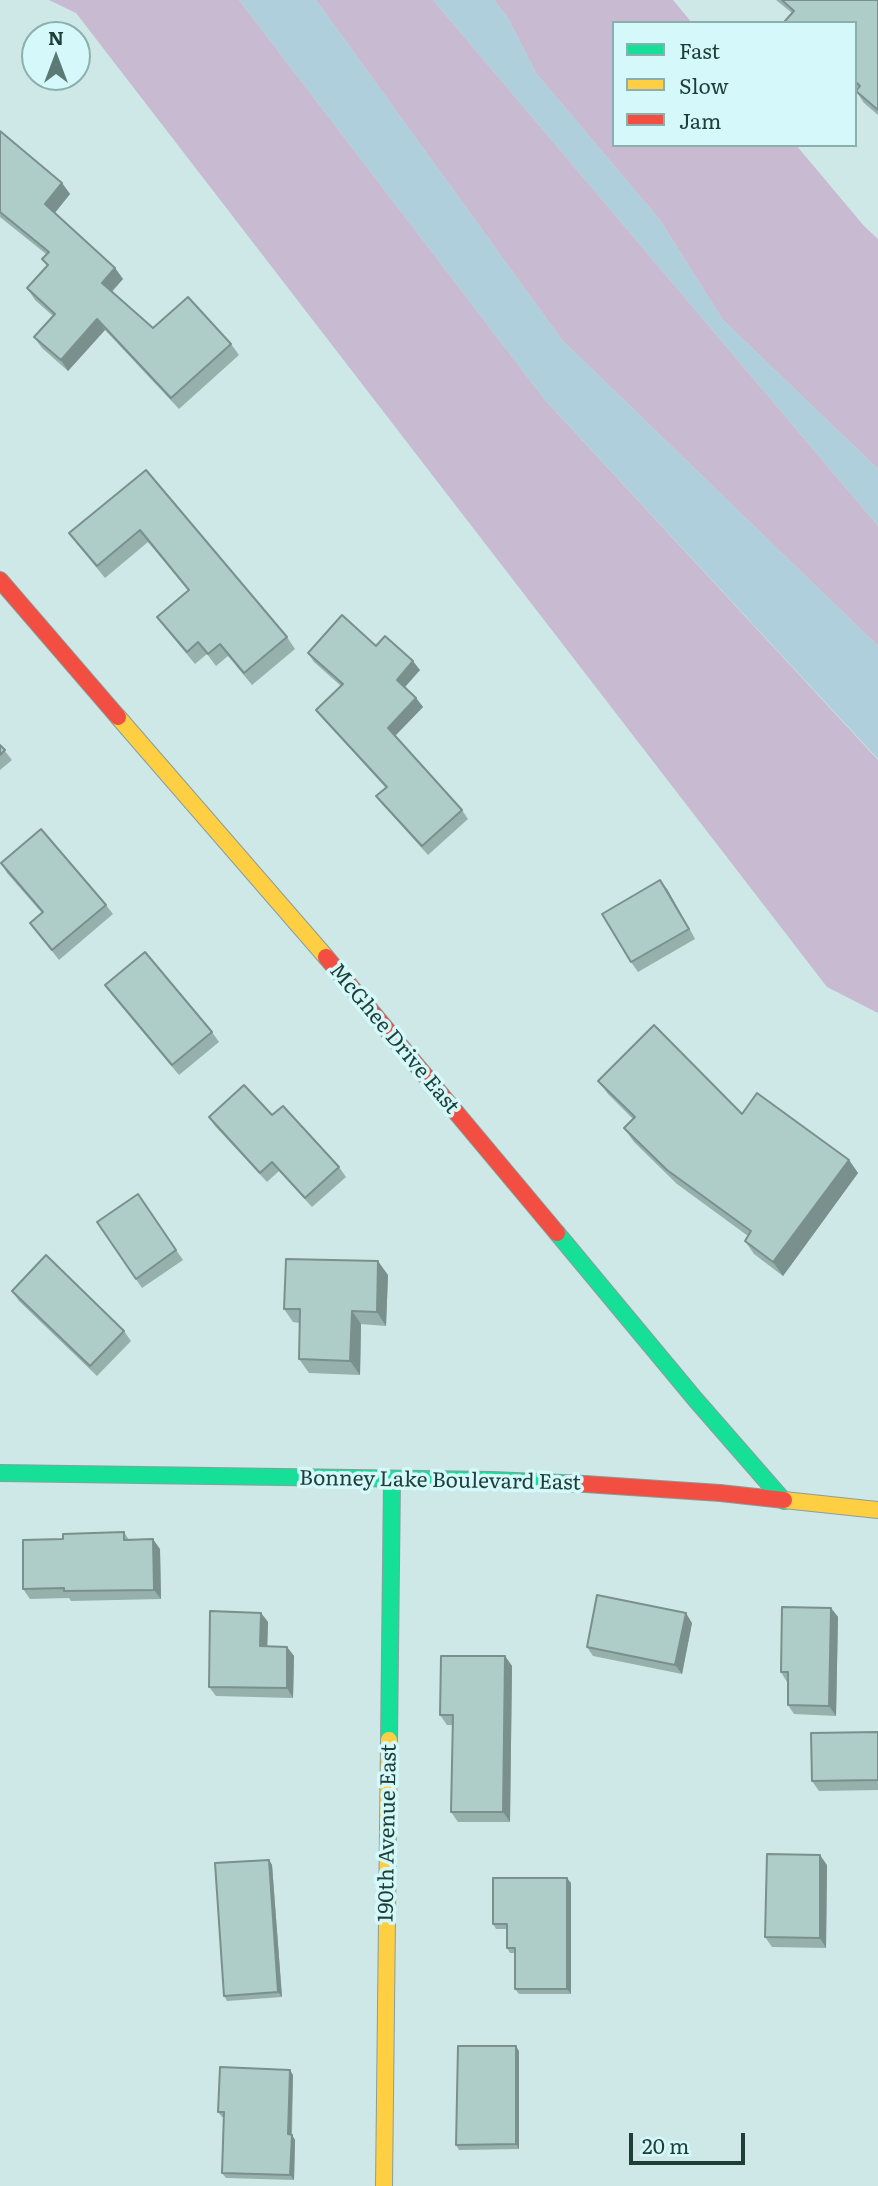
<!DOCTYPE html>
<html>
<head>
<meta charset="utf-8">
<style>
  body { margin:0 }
  #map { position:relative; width:878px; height:2186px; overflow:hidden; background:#cee8e8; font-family:Literata,serif }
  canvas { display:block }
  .legend { position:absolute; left:612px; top:21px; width:245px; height:126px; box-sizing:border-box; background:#d5f9fa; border:2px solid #8bafac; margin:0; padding:9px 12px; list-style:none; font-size:21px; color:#1d3f38 }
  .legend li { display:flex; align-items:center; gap:14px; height:35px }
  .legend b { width:35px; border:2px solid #8bafac }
  .north { position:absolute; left:21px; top:21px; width:70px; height:70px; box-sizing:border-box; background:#d5f9fa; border:2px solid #8bafac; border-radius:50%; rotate:0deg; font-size:19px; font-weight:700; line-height:28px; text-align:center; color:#1d3f38 }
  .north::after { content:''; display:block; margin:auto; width:24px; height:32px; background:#5b7a76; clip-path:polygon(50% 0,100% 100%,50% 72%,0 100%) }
  .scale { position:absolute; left:629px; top:2133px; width:116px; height:32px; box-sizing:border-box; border:4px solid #1d3f38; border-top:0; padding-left:9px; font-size:21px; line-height:24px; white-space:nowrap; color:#1d3f38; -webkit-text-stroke:5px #d5f9fa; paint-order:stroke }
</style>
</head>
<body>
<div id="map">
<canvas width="878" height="2186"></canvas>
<ul class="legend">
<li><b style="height:9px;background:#16e098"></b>Fast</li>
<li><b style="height:9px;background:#ffcf43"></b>Slow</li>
<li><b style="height:9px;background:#f24e42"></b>Jam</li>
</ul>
<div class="north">N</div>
<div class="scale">20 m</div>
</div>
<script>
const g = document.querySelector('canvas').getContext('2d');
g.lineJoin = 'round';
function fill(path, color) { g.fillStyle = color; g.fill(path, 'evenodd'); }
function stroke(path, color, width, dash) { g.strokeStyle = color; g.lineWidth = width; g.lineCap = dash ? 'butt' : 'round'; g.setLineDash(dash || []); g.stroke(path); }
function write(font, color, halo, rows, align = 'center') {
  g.font = font + ' Literata,serif'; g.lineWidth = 7; g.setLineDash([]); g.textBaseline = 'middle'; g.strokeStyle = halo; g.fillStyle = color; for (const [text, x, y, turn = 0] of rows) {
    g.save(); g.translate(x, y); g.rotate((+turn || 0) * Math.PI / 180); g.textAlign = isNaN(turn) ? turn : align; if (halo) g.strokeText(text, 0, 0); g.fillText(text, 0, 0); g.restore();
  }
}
fill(new Path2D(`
  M239,0H316L562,340L878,646V759L545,400Z
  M433,0H494L508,18L536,73L660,220L723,320L878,469V526Z`), '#afcfdc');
fill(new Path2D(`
  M49,0H239L545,400L878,760V1013L827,987L76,13Z
  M316,0H433L878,526V646L562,340Z
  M494,0H673L692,23H614V145H796L864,226L878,239V469L723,320L660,220L536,73L508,18Z`), '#c8bad0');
const fast = new Path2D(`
  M557,1233L695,1399L784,1501
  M0,1473L492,1480L585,1484
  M389,1740L392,1480`);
const slow = new Path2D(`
  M118,717L326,957
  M784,1500L878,1510
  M384,2186L389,1740`);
const jam = new Path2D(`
  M0,580L118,717
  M326,957L557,1233
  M585,1484L720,1493L784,1500`);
stroke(fast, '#879e9c', 18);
stroke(slow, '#879e9c', 18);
stroke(jam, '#879e9c', 18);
stroke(fast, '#16e098', 16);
stroke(slow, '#ffcf43', 16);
stroke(jam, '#f24e42', 16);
fill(new Path2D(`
  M776,0H878V115L864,103L856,91L858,88L855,86V23H787L785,21L792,13Z
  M0,131L62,183L70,194L55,213L115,268L123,279L112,292L153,328L231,344L239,355L179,409L105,330L68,371L42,348L34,337L53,316L35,300L27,288L47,266L42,259L46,254L0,217Z
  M146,470L287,637L295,649L252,685L228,656L216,666L207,654L195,664L166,629L157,617L189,591L148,542L105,578L78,545L69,533Z
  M376,646L420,670L405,687L416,698L423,707L395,736L462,810L468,819L428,855L383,805L376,796L386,788L323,719L316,710L341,686L314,662L308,653Z
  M0,745L12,760L0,770Z
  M1,863L106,905L113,914L59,960L30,923L42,913L7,873Z
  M667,889L695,939L638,972L631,962Z
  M105,985L212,1032L219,1042L179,1075L112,995Z
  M598,1081L742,1114L849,1160L858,1173L783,1276L754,1254L745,1241L748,1236L677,1184L634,1142L624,1128L633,1119L608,1094Z
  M272,1115L339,1167L346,1177L312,1207L279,1171L267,1182L215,1126L209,1117Z
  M138,1194L183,1260L142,1288L97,1222Z
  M388,1275L386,1326L361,1324L360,1375L309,1373L299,1359L300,1323L293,1322L284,1309Z
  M12,1291L124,1331L131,1341L97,1376L19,1301Z
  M124,1532L129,1540L160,1549L161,1599L71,1601L69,1598L30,1599L23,1589L63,1539Z
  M831,1608L838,1617L836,1716L794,1714L788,1705L787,1682L781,1672Z
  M261,1613L268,1622L267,1646L287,1647L294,1656L293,1698L216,1696L209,1687Z
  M692,1623L682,1674L593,1656L587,1647Z
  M505,1656L512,1666L510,1822H458L451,1812L453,1725H447L440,1715Z
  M878,1732V1790L819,1791L812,1781Z
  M269,1860L272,1865L282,1997L227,2001L224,1996Z
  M827,1865L826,1948L772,1947L765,1937Z
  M571,1883V1994H519L515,1989V1953H510L507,1948V1929H496L493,1924Z
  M519,2051V2149L459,2150L456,2145Z
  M293,2075L292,2135L295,2140L294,2180L226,2178L222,2173L224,2117H222L218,2112Z`), '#96b0ac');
fill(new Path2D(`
  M62,183L70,194L53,215L45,204Z
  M115,268L123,279L109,294L102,283Z
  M97,319L105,330L68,371L61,360Z
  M413,661L420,670L403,689L397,680Z
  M416,698L423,707L394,737L388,728Z
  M660,880L667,889L695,939L689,929Z
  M849,1160L858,1173L783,1276L773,1262Z
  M378,1261L388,1275L386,1326L377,1312Z
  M352,1311L361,1324L360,1375L350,1361Z
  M153,1539L160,1549L161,1599L154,1590Z
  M831,1608L838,1617L836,1716L829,1706Z
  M261,1613L268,1622L267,1656L260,1646Z
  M686,1613L692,1623L682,1674L675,1665Z
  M287,1647L294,1656L293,1698L287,1688Z
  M505,1656L512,1666L510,1822L503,1812Z
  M820,1855L827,1865L826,1948L820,1938Z
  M269,1860L272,1865L282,1997L278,1992Z
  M567,1878L571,1883V1994L567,1989Z
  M516,2046L519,2051V2149L516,2144Z
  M290,2070L293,2075L291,2139L288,2134Z
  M292,2135L295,2140L294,2180L290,2175Z`), '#7a908c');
const building = new Path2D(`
  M782,0H878V110L856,91L860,86L855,81V23H788L785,21L794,11Z
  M0,131L62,183L45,204L115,268L102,283L153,328L188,297L231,344L171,398L97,319L61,360L34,337L55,314L27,288L48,265L42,259L49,252L0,212Z
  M146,470L287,637L244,673L220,644L208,654L198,642L187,652L157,617L189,590L140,530L97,566L69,533Z
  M342,615L376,646L385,636L413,661L397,680L416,698L388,728L462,810L422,846L376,796L387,787L316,710L343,684L308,653Z
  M0,745L5,750L0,755Z
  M41,829L106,905L52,950L30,923L43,912L1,863Z
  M660,880L689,929L631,962L602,914Z
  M145,952L212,1032L172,1065L105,985Z
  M654,1025L742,1114L757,1093L849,1160L773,1262L745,1241L751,1231L667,1170L624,1128L635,1117L598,1081Z
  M244,1085L272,1115L283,1106L339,1167L305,1198L272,1162L260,1173L209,1117Z
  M138,1194L176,1250L136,1279L97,1222Z
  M46,1255L124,1331L90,1366L12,1291Z
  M286,1259L378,1261L377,1312L352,1311L350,1361L299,1359L300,1309H284Z
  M124,1532V1540L153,1539L154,1590L64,1591V1588L23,1589V1540L63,1539V1534Z
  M597,1595L686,1613L675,1665L587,1647Z
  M782,1607L831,1608L829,1706L788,1705V1672H781Z
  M210,1611L261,1613L260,1646L287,1647V1688L209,1687Z
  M441,1656H505L503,1812H451L453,1715H440Z
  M878,1732V1780L812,1781L811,1733Z
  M767,1854L820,1855V1938L765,1937Z
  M269,1860L278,1992L224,1996L215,1863Z
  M493,1878H567V1989H515V1948H507V1924H493Z
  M458,2046H516V2144L456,2145Z
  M220,2067L290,2070L288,2134L292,2135L290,2175L222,2173L224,2112H218Z`);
fill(building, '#afcdc8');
stroke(building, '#7a908c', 2);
write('21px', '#1d3f38', '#d5f9fa', [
  ["McGhee Drive East",394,1039,50],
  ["Bonney Lake Boulevard East",440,1481,1],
  ["190th Avenue East",388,1833,-89]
]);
</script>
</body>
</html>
